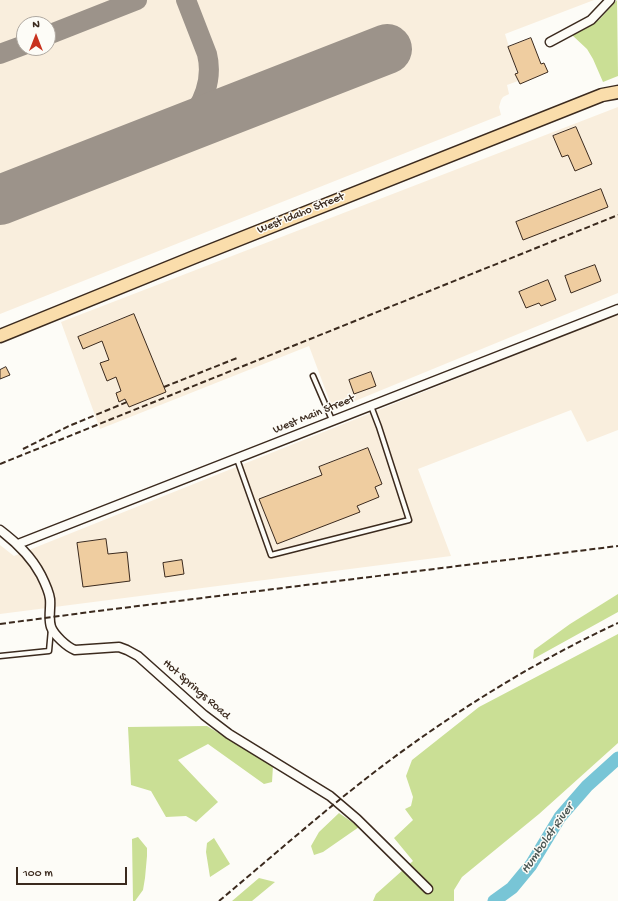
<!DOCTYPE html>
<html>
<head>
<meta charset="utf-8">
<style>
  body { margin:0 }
  #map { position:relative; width:618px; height:901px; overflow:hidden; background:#fdfcf7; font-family:"Gochi Hand",sans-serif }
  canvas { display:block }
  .north { position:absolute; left:16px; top:16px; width:40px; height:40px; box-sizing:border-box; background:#fdfcf7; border:1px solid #afa8a0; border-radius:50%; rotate:0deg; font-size:11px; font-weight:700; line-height:16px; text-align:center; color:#3b2a1e }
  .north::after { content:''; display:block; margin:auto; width:14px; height:18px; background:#c8321e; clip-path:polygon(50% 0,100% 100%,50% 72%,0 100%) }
  .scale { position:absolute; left:16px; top:867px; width:111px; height:18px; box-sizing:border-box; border:2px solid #3b2a1e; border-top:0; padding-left:5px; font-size:12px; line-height:14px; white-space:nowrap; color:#3b2a1e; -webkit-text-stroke:3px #fdfcf7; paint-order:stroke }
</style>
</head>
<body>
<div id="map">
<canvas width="618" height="901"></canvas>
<div class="north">N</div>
<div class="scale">100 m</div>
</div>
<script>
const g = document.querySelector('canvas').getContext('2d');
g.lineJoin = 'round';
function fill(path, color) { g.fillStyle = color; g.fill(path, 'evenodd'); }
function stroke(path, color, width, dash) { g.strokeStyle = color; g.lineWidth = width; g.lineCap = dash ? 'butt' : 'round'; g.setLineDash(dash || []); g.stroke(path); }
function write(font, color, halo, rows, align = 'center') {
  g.font = font + ' "Gochi Hand",sans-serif'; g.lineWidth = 3; g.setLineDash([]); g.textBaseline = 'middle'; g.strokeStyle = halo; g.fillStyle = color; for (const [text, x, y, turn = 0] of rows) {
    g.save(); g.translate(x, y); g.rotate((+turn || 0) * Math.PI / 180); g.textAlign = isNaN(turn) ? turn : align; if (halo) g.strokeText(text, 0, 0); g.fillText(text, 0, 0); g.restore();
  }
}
fill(new Path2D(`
  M0,0H594L505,34L517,73L516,74L518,81L507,85L509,94L503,97L501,100L499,107L501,115L0,314ZM24,24H48V48H24Z
  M618,107V293L333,410L309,346L100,429L61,322Z
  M618,314V430L587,442L571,410L418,469L451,556L0,614V545L14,556Z`), '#f9eedd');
fill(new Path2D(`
  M617,0L618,76L603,82L593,59L587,49L572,35L599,20Z
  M618,594V612L533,659L534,650L570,624Z
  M618,634V743L539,814L462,877L454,890V901H373L376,894L413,861L394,838L413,820L405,809L411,806L413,797L406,776L412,760L479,707Z
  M207,726L273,766L272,782L264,784L208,744L178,760L218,802L196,822L186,816L166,817L151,791L131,785L128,727Z
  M339,813L359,827L323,852L314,855L311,846L319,832Z
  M138,837L147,848V856L145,878L143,890L135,901H133L132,839Z
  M214,838L230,864L210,877L206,852L207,843Z
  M259,878L275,882L252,901H232Z`), '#cadf95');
stroke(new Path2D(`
  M494,901L512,888L531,865L560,817L587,786L618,758`), '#78c5d6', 13);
stroke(new Path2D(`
  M48,35L137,0
  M0,54L24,45
  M158,138C167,133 177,128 185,122C204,106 213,78 207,54L186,0`), '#9c938a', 20);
stroke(new Path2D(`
  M0,200L387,49`), '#9c938a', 50);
const building = new Path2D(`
  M531,38L541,64L544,63L548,72L520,84L515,74L518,73L508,47Z
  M576,127L592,164L575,171L568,155L562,157L553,136Z
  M601,189L608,207L523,240L516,222Z
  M595,265L601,281L571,293L565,276Z
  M548,280L556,300L541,306L539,303L526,308L519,292Z
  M134,314L166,392L129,407L125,399L119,402L116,393L121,391L116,377L107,381L100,363L109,360L102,341L83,349L78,337Z
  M6,367L10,375L0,379V370Z
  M371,372L376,386L354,394L349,380Z
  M368,448L382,484L375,487L379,497L357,506L360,512L277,544L259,499L322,475L319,467Z
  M106,539L108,554L127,552L130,581L83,587L77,543Z
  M182,560L184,574L165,577L163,563Z`);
fill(building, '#efcda0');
stroke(building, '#3b2a1e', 1);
const service = new Path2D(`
  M313,376L332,420
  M237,459L271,555L409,520L379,427L371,406
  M0,656L49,651L51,629`);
const minor = new Path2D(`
  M550,42L591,20L610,0
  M0,530C17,543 31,556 41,575C45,583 49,591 50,599C51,608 48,618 51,627C54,635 67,647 75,650L119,647L127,650L138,656L204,715L229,734L330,796L357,819L428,889
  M18,544L618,309`);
const primary = new Path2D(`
  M0,336C200,254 401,174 602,95L618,92`);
stroke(service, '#3b2a1e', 7);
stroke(minor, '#3b2a1e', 11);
stroke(primary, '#3b2a1e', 15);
stroke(service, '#fdfcf7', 4);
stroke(minor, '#fdfcf7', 8);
stroke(primary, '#faddab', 12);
stroke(new Path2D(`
  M164,387L237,358
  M23,449L69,426L127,402
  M0,464L618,215
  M0,624L90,612L618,546
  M219,901C274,855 328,807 385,764C457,710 536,661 618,623`), '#3b2a1e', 2, [6, 3]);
write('12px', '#3b2a1e', '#fdfcf7', [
  ["West Idaho Street",301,214,-22],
  ["West Main Street",314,415,-22],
  ["Hot Springs Road",196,690,41]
]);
write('italic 13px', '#4d5855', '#fdfcf7', [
  ["Humboldt River",548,839,-55]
]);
</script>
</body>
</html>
